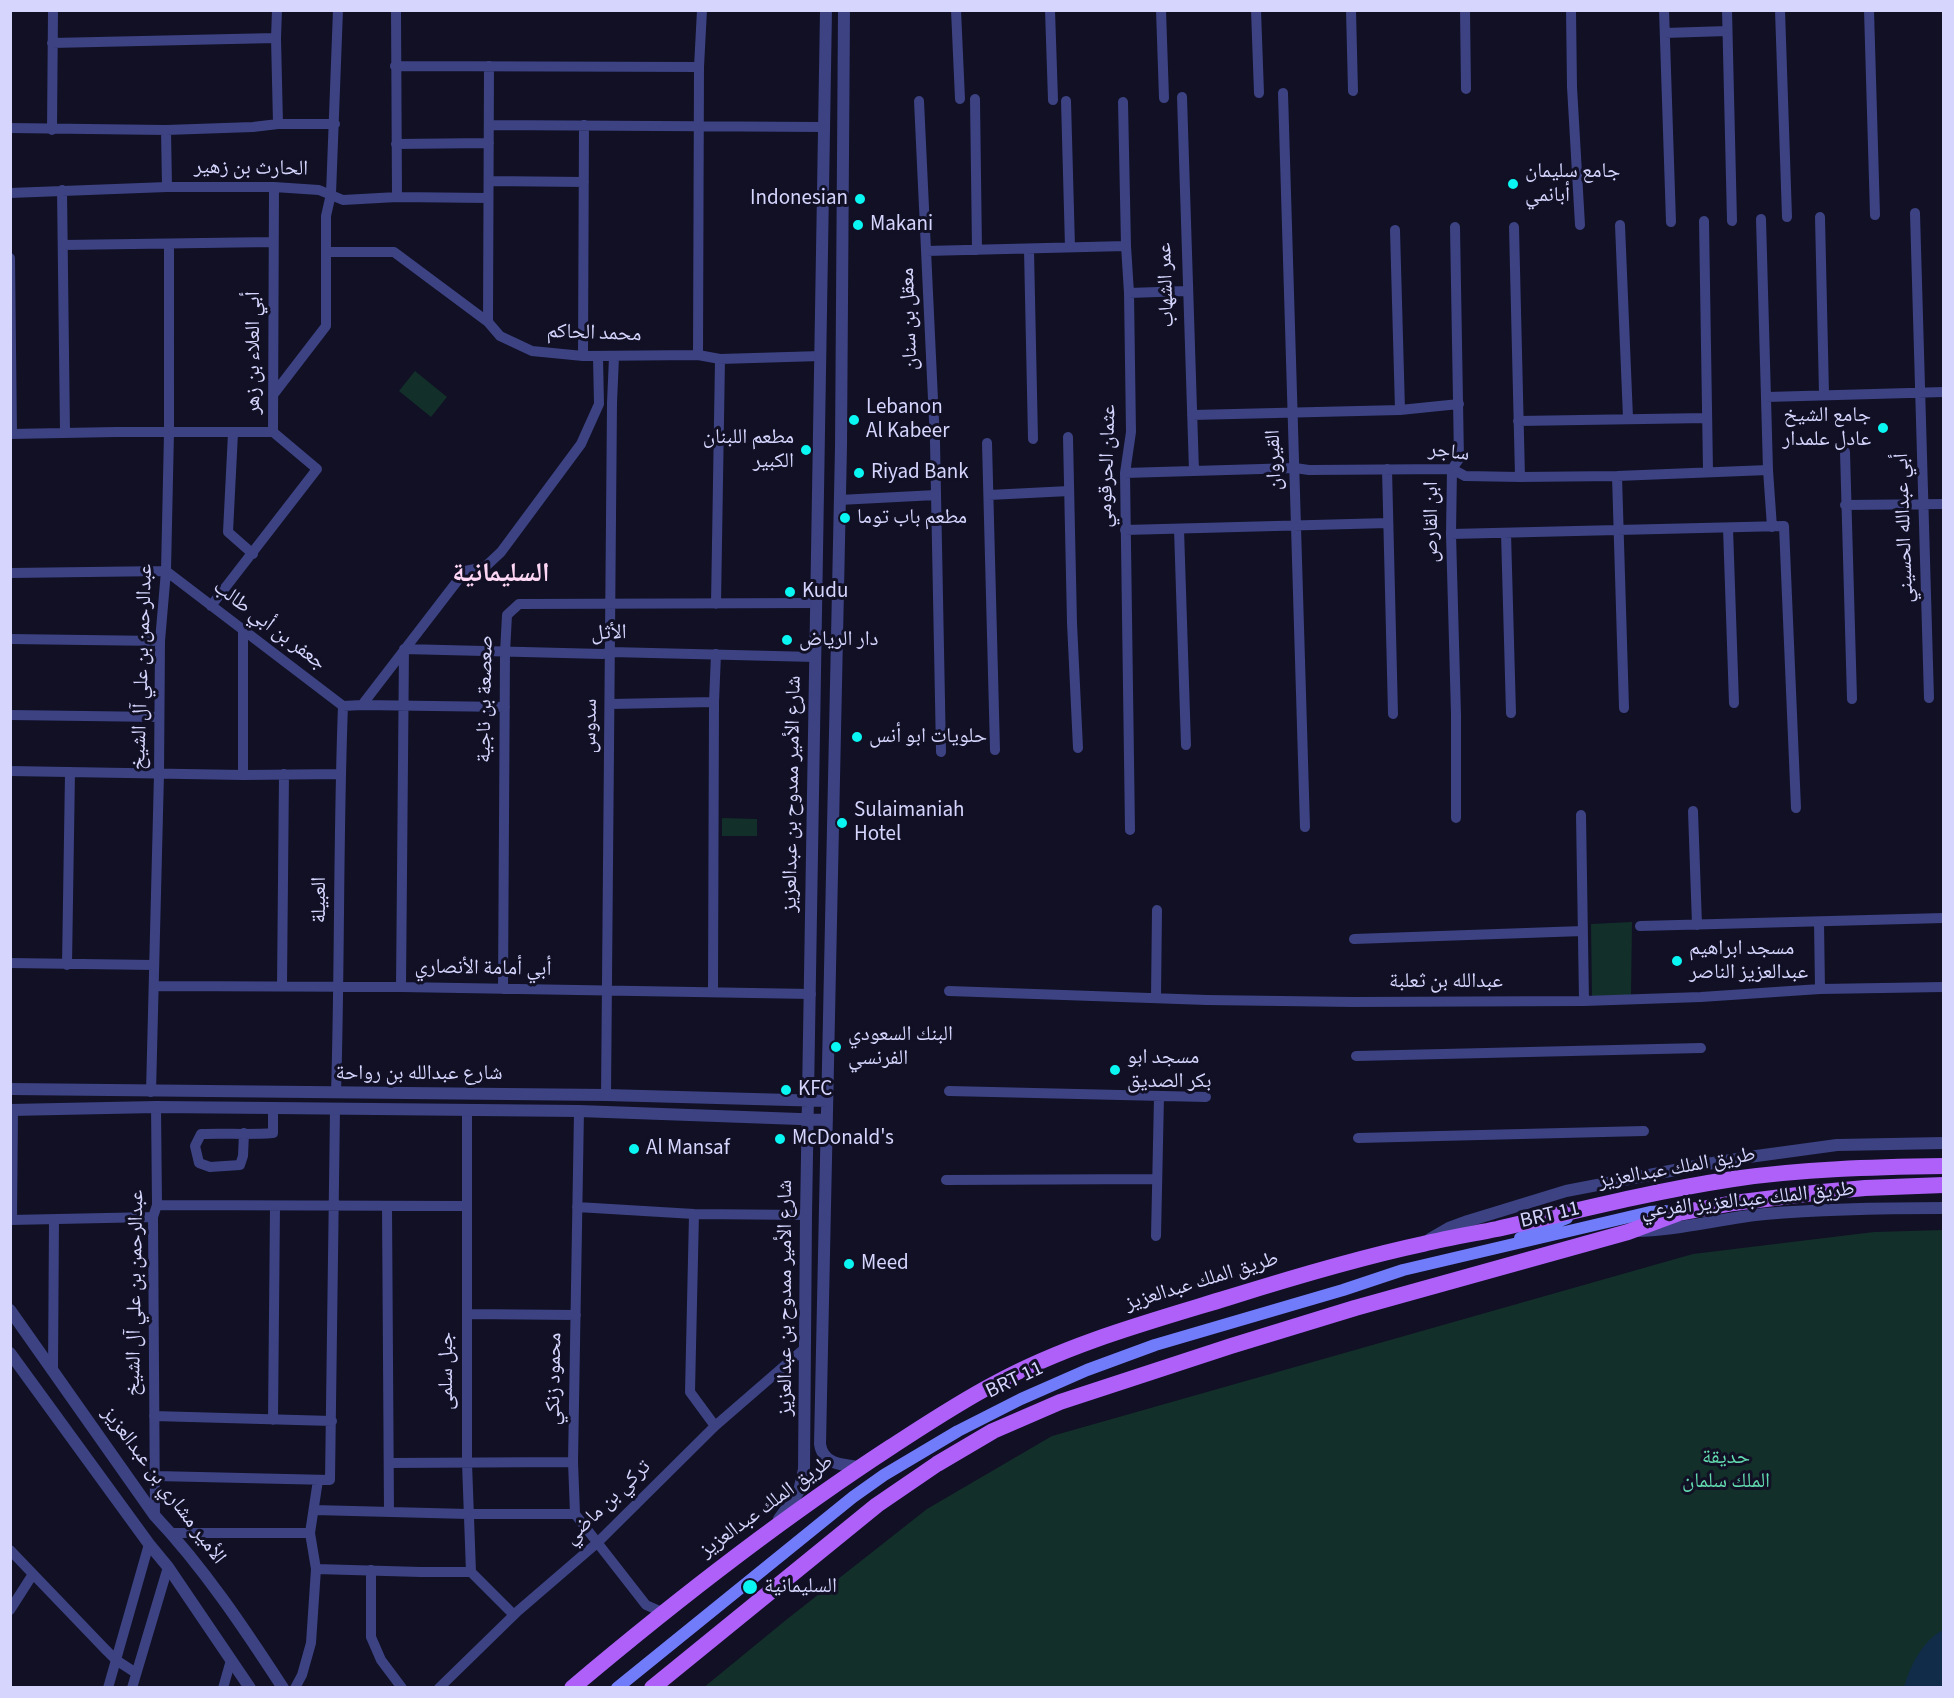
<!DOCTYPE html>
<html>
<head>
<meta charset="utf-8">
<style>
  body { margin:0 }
  #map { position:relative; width:1954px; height:1698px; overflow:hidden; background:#111025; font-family:"Source Sans 3",sans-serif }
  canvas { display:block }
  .frame { position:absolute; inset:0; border:12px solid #d5d5fe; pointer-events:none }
</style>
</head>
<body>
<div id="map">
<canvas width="1954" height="1698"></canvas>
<div class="frame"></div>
</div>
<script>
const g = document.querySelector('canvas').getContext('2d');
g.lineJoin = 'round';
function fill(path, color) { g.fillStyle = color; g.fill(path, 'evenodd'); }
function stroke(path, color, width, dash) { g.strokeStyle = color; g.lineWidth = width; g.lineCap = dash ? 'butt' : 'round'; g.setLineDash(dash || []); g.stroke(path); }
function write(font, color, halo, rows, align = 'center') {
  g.font = font + ' "Source Sans 3","Noto Naskh Arabic",sans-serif'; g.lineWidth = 6; g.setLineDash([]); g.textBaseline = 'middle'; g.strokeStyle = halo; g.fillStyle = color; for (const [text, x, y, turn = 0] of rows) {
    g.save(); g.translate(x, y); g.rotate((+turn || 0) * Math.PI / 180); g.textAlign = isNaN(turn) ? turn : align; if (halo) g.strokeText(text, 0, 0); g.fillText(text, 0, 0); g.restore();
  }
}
fill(new Path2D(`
  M415,371L447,397L431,417L399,391Z
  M722,818L757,819V836H722Z
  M1632,922L1631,997L1592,998L1591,924Z
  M1943,1230V1687L703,1688L786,1620L927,1509L1052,1436L1693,1254L1874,1232Z`), '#132f2a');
fill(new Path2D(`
  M1943,1630V1687H1904C1910,1666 1923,1640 1943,1630Z`), '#102c49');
stroke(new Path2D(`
  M277,10L276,38L278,124
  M396,10L397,197
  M956,10L960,99
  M1050,10L1053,100
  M1161,10L1164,98
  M1256,10L1259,93
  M1351,10L1353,91
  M1465,10L1466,89
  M1571,10L1572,87L1580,225
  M1664,10L1671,222
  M1727,10L1732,221
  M1780,10L1787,217
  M1869,10L1875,215
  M1665,33L1727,31
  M52,43L276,38
  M395,66L699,67
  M1283,93L1305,827
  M1182,97L1194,471
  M975,99L977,250
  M919,101L935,442L941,752
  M1066,101L1070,247
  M1123,102L1126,246L1129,293L1131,432L1125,473L1130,830
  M489,125L823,127
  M10,128L166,130L253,127L278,124H335
  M52,130L53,10
  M166,130L167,187
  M396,144L489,143
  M489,181L584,182
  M62,190L65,433
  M10,193L167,187H274L319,190L343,200L397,197L488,198
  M1915,213L1929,698
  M1820,217L1824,394
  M1761,219L1768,470L1772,527
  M1704,221L1708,471
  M1620,225L1628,418
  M1455,227L1459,459L1452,469L1451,534L1456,715V818
  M1514,227L1520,477
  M1395,230L1400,410
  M63,245L273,242
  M1029,250L1033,439
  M926,251L1126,246
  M326,252H394L488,322L500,336L532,351L583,356L698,355L720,359L821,356
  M10,258L12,434
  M1129,293L1187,291
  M488,322L489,66
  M698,355L699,67L702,10
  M583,356L584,125
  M273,395L326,326V216L331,194L338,10
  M1767,397L1944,392
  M1192,415L1400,410L1459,404
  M1518,421L1707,418
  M233,433L228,532L253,554
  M10,434L116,432H273
  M1068,437L1072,623L1078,748
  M987,443L995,750
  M1845,452L1852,699
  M1387,469L1393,714
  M1125,473L1295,468L1309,470L1452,469L1465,476L1520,477L1617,476L1768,470
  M1617,476L1624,708
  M989,495L1069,491
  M839,500L936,495
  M1845,505L1944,504
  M1728,528L1734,703
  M1179,529L1186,745
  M1125,530L1388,523
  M1506,533L1511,713
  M1451,534L1784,526L1796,808
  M10,573L166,571L343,706L362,705L505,707
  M716,604L720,359
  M211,606L317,469L273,432L274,187
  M10,639L160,641
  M404,649L603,654L611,652L815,657
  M610,704L714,702
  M362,705L465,571L485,567L501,552L581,444L599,404L598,357
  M10,715L159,717
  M10,771L243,775L341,774
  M243,775V631
  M1693,811L1697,925
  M1581,815L1584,1001
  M1819,922L1820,989
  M1640,926L1944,918
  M1354,939L1583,931
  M10,963L154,965
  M67,965L70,772
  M154,986L401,987L811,994
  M282,986L284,774
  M401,987L404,649
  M503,989L505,653L507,615L519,604L817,603
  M713,991L714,702L716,654
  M949,991L1207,1000L1354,1002L1584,1001L1701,997L1820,989L1944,987
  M1156,997L1157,910
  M1356,1056L1701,1048
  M949,1091L1206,1097
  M151,1092L159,774L160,641L166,571L169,432V244
  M336,1093C340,964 338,835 343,706
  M606,1095L612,403L614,357
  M467,1110V1463L471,1572L514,1615
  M579,1111L573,1462L575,1514L646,1605L662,1612
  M244,1133L243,1156L240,1165L210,1167L199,1163L195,1146L201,1134C225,1133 249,1135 273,1133V1108
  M1358,1138L1644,1131
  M946,1180L1157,1179
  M157,1205L467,1206
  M387,1206L389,1512
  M577,1207L694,1214L806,1215
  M694,1214L690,1392L715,1426
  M10,1220L153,1217
  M12,1220L13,1110
  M1156,1236L1159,1097
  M467,1314L576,1315
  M53,1368L54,1220
  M154,1416L332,1421
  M273,1420L275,1206
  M389,1463L573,1462
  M156,1476L330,1480L335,1109
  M314,1510L468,1514H575
  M155,1516L153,1217L157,1205L156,1107
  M171,1533H310
  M10,1550L105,1649L116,1660L136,1673
  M316,1569L421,1572H471
  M371,1570V1637L381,1660L402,1688
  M10,1610L33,1574
  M108,1688L149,1544
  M132,1688L168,1567
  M223,1688L231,1660
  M295,1688L302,1675L311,1643L316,1569L310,1533L318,1480
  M439,1688L518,1611L597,1543L715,1426L805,1348`), '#3c4282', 10);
stroke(new Path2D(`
  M844,10L841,447L820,1444C823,1465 843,1465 860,1467
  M10,1089L606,1095L827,1101
  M10,1110L156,1107L273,1108L579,1111L827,1120
  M1638,1231C1681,1230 1723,1218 1765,1214C1824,1209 1884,1208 1944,1208
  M1430,1239L1449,1228L1468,1221L1566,1191L1701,1165L1749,1157L1837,1145L1944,1143
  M10,1310L155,1516C204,1568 244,1628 283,1688
  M10,1353L149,1544L168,1567L250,1688
  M779,1519L799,1491L804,1469L806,1215L826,10`), '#3c4282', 12);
stroke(new Path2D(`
  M1520,1238L1567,1218
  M617,1688L853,1497L884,1475L958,1431L1021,1399L1087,1370L1155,1345L1343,1290L1403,1270L1650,1212L1664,1211L1675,1213`), '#707cfa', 12);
stroke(new Path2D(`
  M572,1688C674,1602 779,1520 891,1447C925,1425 958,1403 994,1384C1067,1344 1148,1322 1227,1298C1291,1278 1357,1258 1423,1244C1447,1238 1472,1234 1497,1229C1575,1211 1654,1191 1733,1179C1802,1169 1873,1167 1944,1166
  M652,1688L877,1505L937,1464L993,1431L1060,1402L1231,1346L1355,1308L1628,1232L1679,1213L1734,1203L1822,1192L1865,1188L1944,1185`), '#ae60f9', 16);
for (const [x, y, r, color] of [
  [1513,184,6,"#09f6f2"],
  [860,199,6,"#09f6f2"],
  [858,225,6,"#09f6f2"],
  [854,420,6,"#09f6f2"],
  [1883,428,6,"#09f6f2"],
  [806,450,6,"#09f6f2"],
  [859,473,6,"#09f6f2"],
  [845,518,6,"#09f6f2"],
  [790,592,6,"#09f6f2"],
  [787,640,6,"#09f6f2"],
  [857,737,6,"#09f6f2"],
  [842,823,6,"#09f6f2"],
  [1677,961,6,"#09f6f2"],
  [836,1047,6,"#09f6f2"],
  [1115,1070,6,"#09f6f2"],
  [786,1090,6,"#09f6f2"],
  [780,1139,6,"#09f6f2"],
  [634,1149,6,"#09f6f2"],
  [849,1264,6,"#09f6f2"],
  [750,1587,8,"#09f6f2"]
]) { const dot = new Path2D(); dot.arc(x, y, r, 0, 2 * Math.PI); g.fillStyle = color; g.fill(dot); stroke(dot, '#111025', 2); }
write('21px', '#d5d5fe', '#111025', [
  ["الحارث بن زهير",251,169,1],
  ["عمر الشهاب",1167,285,-92],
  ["معقل بن سنان",910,319,-92],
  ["محمد الحاكم",594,334,2],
  ["أبي العلاء بن زهر",254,353,-90],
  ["ساجر",1449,453,7],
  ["القيروان",1275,460,-92],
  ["عثمان الحرقومي",1108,466,-88],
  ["ابن القارص",1432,522,-90],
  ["أبي عبدالله الحسيني",1905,528,-92],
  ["جعفر بن أبي طالب",269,626,37],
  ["الأثل",609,634,-1],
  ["عبدالرحمن بن علي آل الشيخ",143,667,-88],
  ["صعصعة بن ناجية",486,699,-89],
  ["سدوس",591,726,-89],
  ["شارع الأمير ممدوح بن عبدالعزيز",793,794,-89],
  ["العبيلة",320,900,-90],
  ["أبي أمامة الأنصاري",483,969,1],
  ["عبدالله بن ثعلبة",1446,982],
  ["شارع عبدالله بن رواحة",419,1074],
  ["طريق الملك عبدالعزيز",1677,1169,-10],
  ["طريق الملك عبدالعزيز الفرعي",1748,1201,-6],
  ["BRT 11",1550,1216,-13],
  ["طريق الملك عبدالعزيز",1202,1282,-17],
  ["عبدالرحمن بن علي آل الشيخ",136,1293,-89],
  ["شارع الأمير ممدوح بن عبدالعزيز",786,1298,-90],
  ["جبل سلمى",447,1371,-90],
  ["محمود زنكي",555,1379,-89],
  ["BRT 11",1015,1381,-25],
  ["الأمير مشاري بن عبدالعزيز",163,1486,53],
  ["تركي بن ماضي",608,1503,-44],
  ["طريق الملك عبدالعزيز",767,1507,-36]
]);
write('21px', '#d5d5fe', '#111025', [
  ["جامع سليمان",1525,172],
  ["أبانمي",1525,196],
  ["Indonesian",848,199,"right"],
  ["Makani",870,225],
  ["Lebanon",866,408],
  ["Al Kabeer",866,432],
  ["جامع الشيخ",1871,416,"right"],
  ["عادل علمدار",1871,440,"right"],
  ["مطعم اللبنان",794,438,"right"],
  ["الكبير",794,462,"right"],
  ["Riyad Bank",871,473],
  ["مطعم باب توما",857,518],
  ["Kudu",802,592],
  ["دار الرياض",799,640],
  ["حلويات ابو أنس",869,737],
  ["Sulaimaniah",854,811],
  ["Hotel",854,835],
  ["مسجد ابراهيم",1689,949],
  ["عبدالعزيز الناصر",1689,973],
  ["البنك السعودي",848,1035],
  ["الفرنسي",848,1059],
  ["مسجد ابو",1127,1058],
  ["بكر الصديق",1127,1082],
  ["KFC",798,1090],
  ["McDonald's",792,1139],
  ["Al Mansaf",646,1149],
  ["Meed",861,1264],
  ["السليمانية",764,1587]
], 'left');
write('21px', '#63dbb0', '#111025', [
  ["حديقة",1726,1458],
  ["الملك سلمان",1726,1482]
]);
write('bold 27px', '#fed7f4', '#111025', [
  ["السليمانية",501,575]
]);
</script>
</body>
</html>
